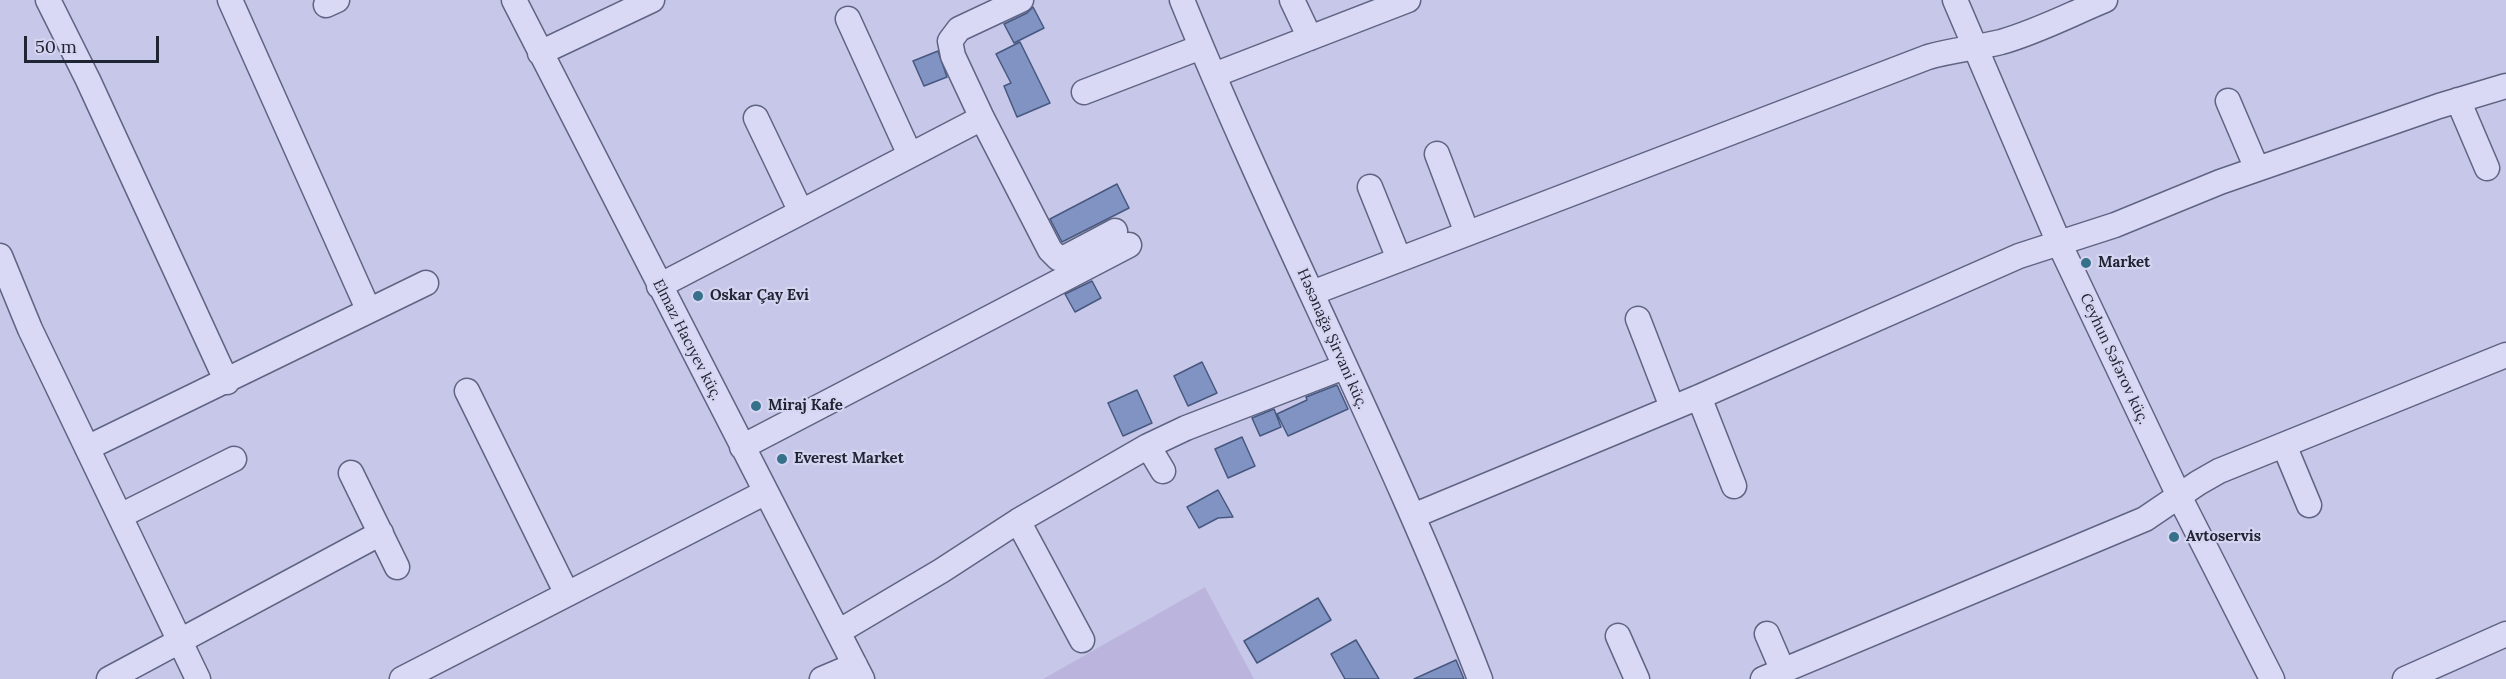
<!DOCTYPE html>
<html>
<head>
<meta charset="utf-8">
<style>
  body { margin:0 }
  #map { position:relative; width:2506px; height:679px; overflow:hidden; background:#c7c7e9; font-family:Lora,serif }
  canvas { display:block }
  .scale { position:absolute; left:24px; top:36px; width:135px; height:27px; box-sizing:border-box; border:3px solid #202534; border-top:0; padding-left:8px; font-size:18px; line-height:21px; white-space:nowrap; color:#202534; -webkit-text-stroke:4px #d6d5f1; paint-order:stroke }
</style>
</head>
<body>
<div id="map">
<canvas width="2506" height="679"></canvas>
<div class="scale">50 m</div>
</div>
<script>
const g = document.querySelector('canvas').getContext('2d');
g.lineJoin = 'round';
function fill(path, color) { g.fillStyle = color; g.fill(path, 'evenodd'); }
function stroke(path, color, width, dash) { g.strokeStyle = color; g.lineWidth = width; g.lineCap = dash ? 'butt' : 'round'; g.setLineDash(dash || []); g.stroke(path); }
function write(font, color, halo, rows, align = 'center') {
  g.font = font + ' Lora,serif'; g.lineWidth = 4.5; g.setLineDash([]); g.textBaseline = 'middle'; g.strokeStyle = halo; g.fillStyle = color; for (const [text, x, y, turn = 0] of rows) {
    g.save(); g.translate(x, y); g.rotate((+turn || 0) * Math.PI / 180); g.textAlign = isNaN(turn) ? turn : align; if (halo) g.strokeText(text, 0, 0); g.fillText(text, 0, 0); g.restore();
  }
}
fill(new Path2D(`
  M1205,587L1254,679H1043Z`), '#bbb5de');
const building = new Path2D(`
  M1033,7L1044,28L1014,43L1004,24L1027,13Z
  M1020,42L1050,103L1017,117L1004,86L1011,83L996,54Z
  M938,51L947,77L924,86L913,61Z
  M1117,184L1129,208L1062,242L1050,219Z
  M1092,281L1101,298L1075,312L1065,294Z
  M1202,362L1217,393L1188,406L1174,376Z
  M1337,385L1348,409L1288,436L1277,414L1307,400L1306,397Z
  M1137,390L1152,423L1123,436L1108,403Z
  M1274,409L1281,427L1260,436L1252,418Z
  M1242,437L1255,466L1228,478L1215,449Z
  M1218,490L1233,517L1218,518L1199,528L1187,507Z
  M1318,598L1331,620L1257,663L1244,641Z
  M1356,640L1379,679H1345L1331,654Z
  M1456,660L1464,679H1414Z`);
fill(building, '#8193c3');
stroke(building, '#47587f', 1.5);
const minor = new Path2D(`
  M48,0L88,80L227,382
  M230,0L368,309
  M514,0L862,679
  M1021,0L959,29L950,41L953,56L982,118L1050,250L1058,258L1066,257L1115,231
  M1182,0C1275,229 1391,448 1480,679
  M1292,0L1310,38
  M1955,0L2059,243L2179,496L2272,679
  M326,5L337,0
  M848,19L910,155
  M540,53L652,0
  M1214,75L1408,0
  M1084,92L1201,47
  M2458,100L2487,168
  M2228,101L2257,169
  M756,118L801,212
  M1437,154L1467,233
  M1370,187L1399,259
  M0,256L30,329L198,679
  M659,286L982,118
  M1312,293L1928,57C1952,50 1977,48 2001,42C2037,32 2071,14 2105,0
  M1638,319L1672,407
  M467,391L567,594
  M1699,397L1734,486
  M2284,445L2309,505
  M1148,446L1163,471
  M742,447L1129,245
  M87,448L426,283
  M351,473L397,567
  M120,516L234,459
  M1413,516L1699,397L2019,256L2115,225L2220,182L2439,106L2506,86
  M1018,521L1082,640
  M838,632L941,571L1018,521L1148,446L1186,428L1344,367
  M1767,634L1783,671
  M1618,636L1637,679
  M109,679L381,533
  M402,679L766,492
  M822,679L855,665
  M1763,679L2145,519L2198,483L2219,471L2506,355
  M2405,679L2506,634`);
stroke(minor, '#5e6482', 27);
stroke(minor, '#d9d9f5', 24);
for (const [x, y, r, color] of [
  [2086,263,6,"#35718a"],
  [698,296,6,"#35718a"],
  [756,406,6,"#35718a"],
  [782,459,6,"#35718a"],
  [2174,537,6,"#35718a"]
]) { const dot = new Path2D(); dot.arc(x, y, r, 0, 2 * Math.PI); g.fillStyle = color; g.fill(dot); stroke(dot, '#d6d5f1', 2); }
write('bold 15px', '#202534', '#d6d5f1', [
  ["Market",2098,263],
  ["Oskar Çay Evi",710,296],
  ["Miraj Kafe",768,406],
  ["Everest Market",794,459],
  ["Avtoservis",2186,537]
], 'left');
write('15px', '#202534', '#d6d5f1', [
  ["Həsənağa Şirvani küç.",1332,339,66],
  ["Elmaz Hacıyev küç.",687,340,63],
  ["Ceyhun Səfərov küç.",2114,359,65]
]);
</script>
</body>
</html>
